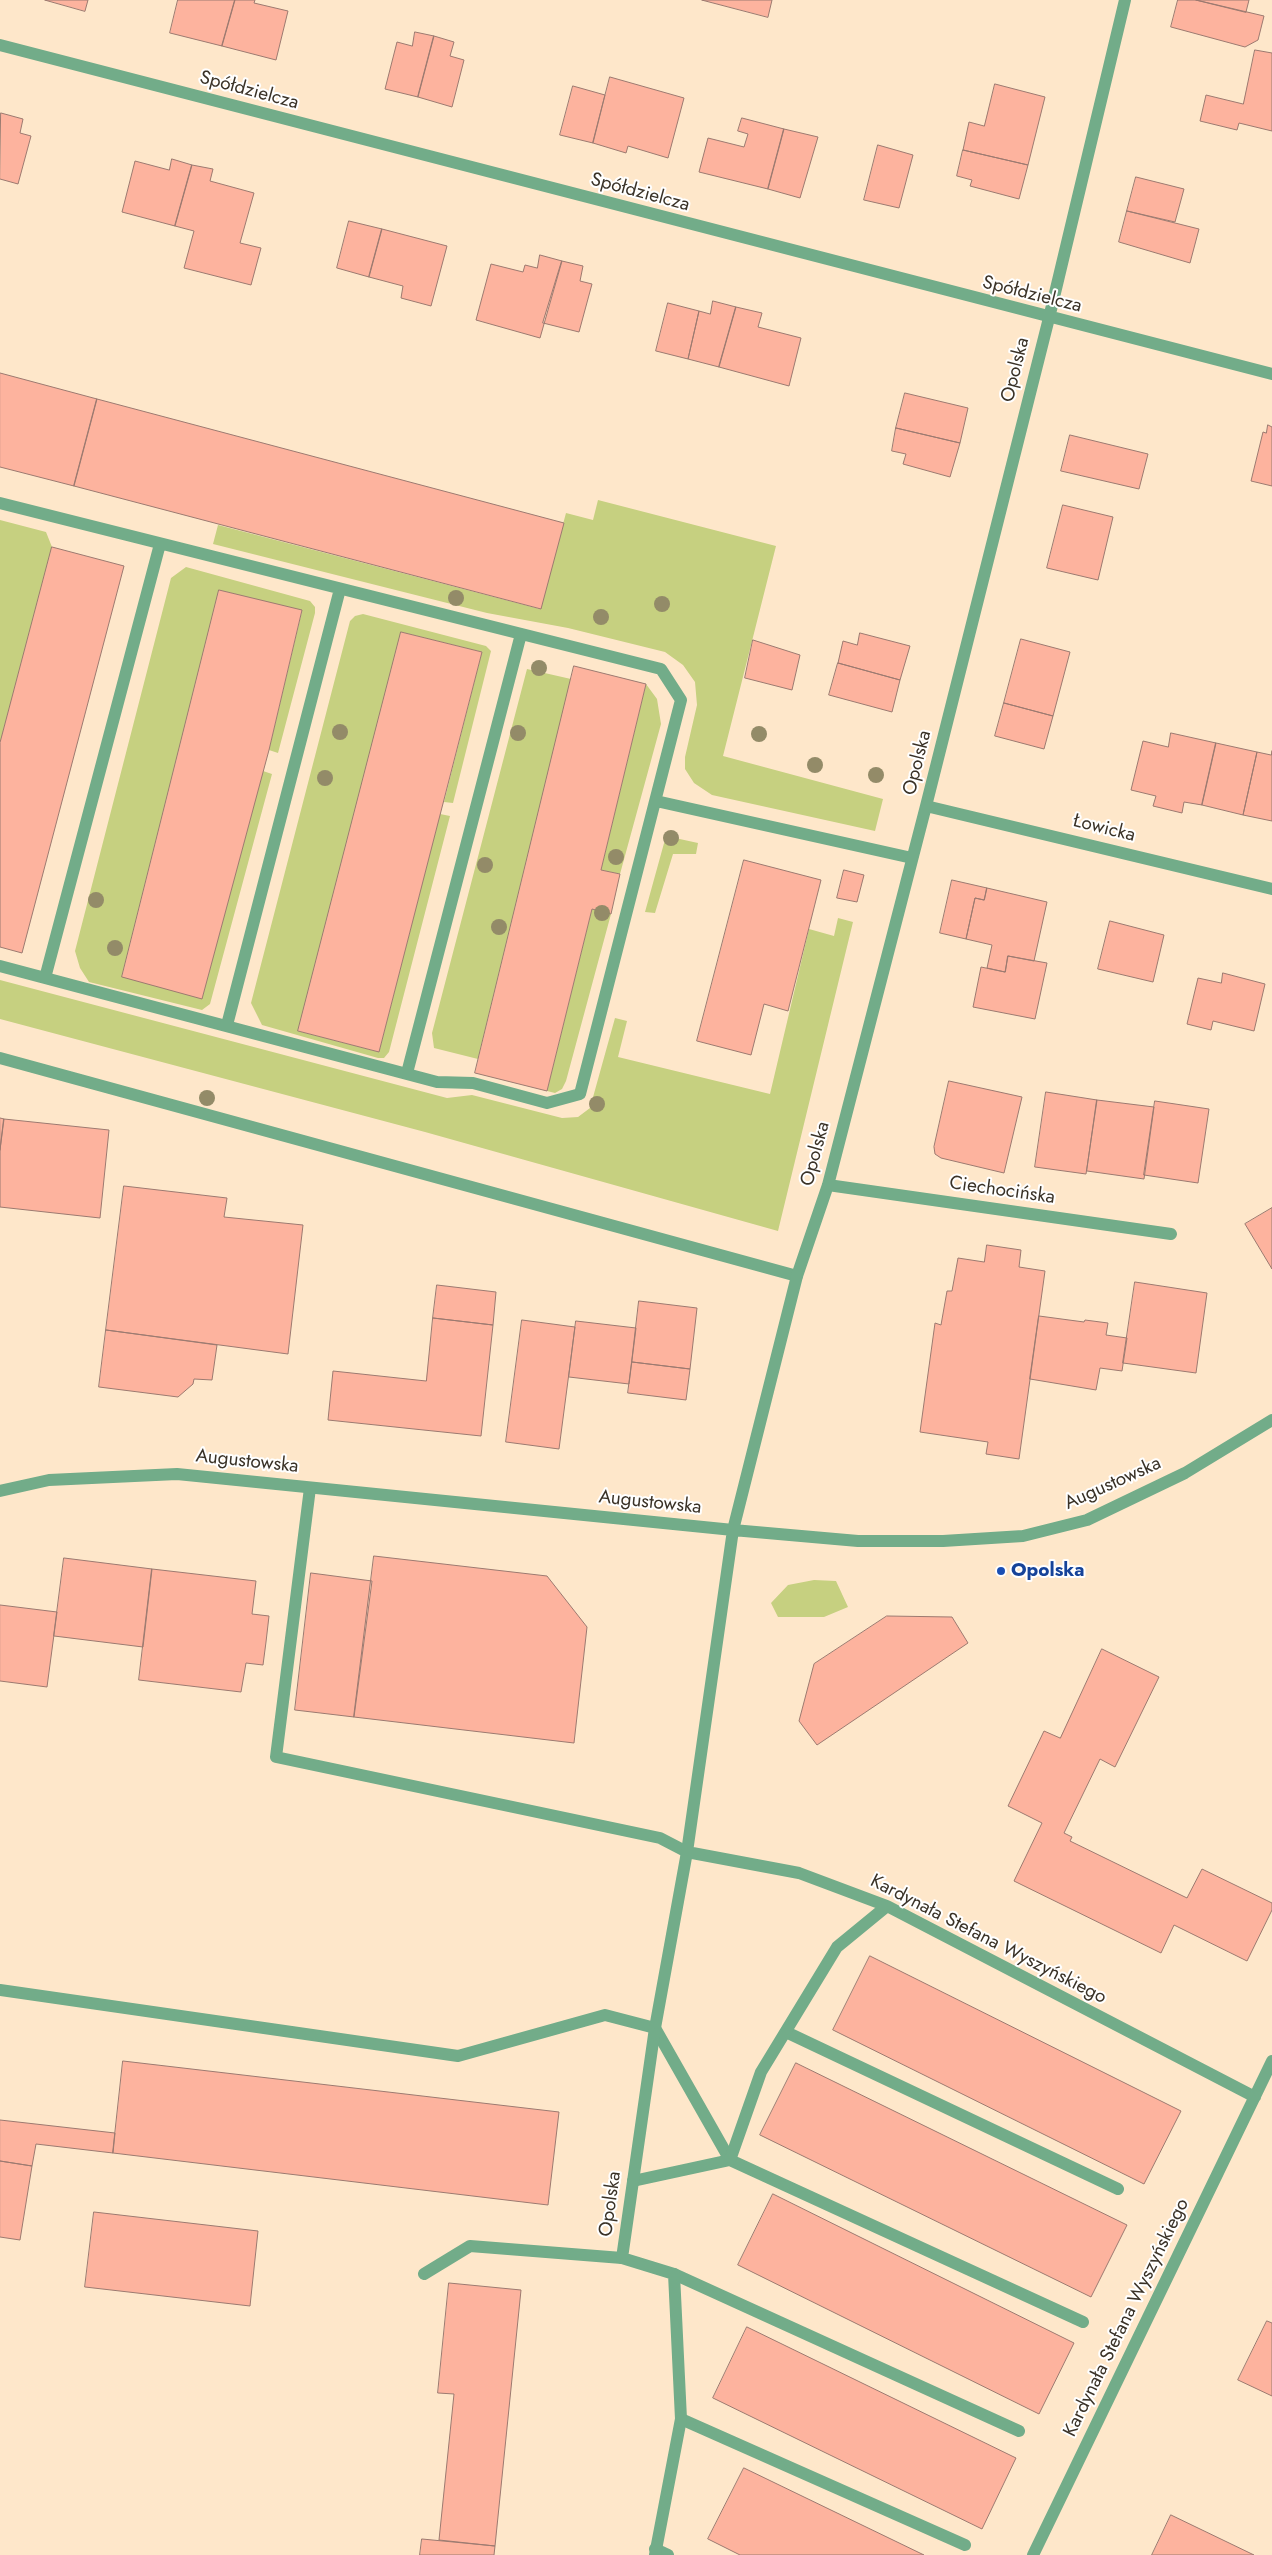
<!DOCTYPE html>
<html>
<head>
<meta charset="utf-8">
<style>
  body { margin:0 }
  canvas { display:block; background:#fee7ca }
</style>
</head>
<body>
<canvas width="1272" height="2555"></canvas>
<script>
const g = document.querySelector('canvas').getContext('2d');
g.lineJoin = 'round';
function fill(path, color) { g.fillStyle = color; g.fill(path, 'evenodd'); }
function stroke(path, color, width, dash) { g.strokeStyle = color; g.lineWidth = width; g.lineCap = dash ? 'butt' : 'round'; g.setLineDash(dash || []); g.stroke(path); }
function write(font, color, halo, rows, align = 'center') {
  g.font = font + ' Jost,sans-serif'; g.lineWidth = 4; g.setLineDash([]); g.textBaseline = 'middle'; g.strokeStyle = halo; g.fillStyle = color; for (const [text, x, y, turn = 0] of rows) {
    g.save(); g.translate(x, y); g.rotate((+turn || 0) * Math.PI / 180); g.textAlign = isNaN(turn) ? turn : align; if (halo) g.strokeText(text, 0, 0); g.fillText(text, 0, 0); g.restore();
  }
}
fill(new Path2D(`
  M598,500L776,546L723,756L883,799L875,831L712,795L694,783L685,769V757L697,705L695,682L683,665L665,652L568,628L487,613L213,544L218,525L540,609L566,513L593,520Z
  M0,520L46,532L52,547L0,743Z
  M186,567L310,601L315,607V613L278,753L269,750L302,611L219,590L122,976L202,998L263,771L272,774L210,1004L202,1010L89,982L80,968L75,951L171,578Z
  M363,614L486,646L491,651L453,803L444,802L482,652L401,632L298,1031L379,1052L440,814L450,816L389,1052L384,1058H378L262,1025L251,1003L350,621L355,616Z
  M527,669L571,679L478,1059L434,1048L432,1033Z
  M646,684L657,699L661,724L620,874L601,870Z
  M666,836L698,843L696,854H673L655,913L645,912Z
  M592,909L611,914L566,1081L562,1089L555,1093L547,1091Z
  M838,918L853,922L778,1231L425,1132L0,1019V980L447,1098L472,1095L562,1118L578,1117L590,1108L615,1018L627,1021L618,1057L770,1094L809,929L834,936Z
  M814,1580L836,1581L848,1607L824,1617H778L771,1603L788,1585Z`), '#c6d080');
const building = new Path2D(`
  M45,0H88L85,11Z
  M178,0H235L222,46L170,33Z
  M235,0H255L254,3L288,11L276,60L222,46Z
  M702,0H772L768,17Z
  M1178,0H1196L1264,16L1258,40L1245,47L1171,27Z
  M1196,0H1249L1246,12Z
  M415,32L434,36L418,97L385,89L397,42L412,46Z
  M434,36L454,42L450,56L464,60L452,107L418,97Z
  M1255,50L1272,53V131L1239,123L1237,130L1200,121L1206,95L1243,104Z
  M610,77L684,98L668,158L628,146L626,153L593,143Z
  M995,84L1045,97L1028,165L963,150L969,122L984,126Z
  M573,86L605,95L593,143L560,135Z
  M1,113L23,119L20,133L31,136L18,184L0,179Z
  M742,118L784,129L768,189L699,172L708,138L744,147L748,134L738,131Z
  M784,129L818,137L800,198L768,189Z
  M878,145L913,155L899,208L864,200Z
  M963,150L1028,165L1019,199L970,186L972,180L957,176Z
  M172,159L192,165L175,226L122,212L135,161L169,170Z
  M192,165L213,169L210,181L254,193L240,243L261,248L251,285L184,268L194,231L175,226Z
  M1136,177L1184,189L1175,222L1127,211Z
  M1127,211L1199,229L1190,263L1119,242Z
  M349,221L382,229L369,277L337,268Z
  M382,229L447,246L431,306L401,298L403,286L369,277Z
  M540,255L562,261L540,338L476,320L491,264L523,272L525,265L537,268Z
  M562,261L583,266L580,281L592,284L579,332L543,323Z
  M713,301L736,307L719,367L688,359L699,311L710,314Z
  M668,303L699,311L688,359L656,351Z
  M736,307L762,313L758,327L801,338L789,386L719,367Z
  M0,373L97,399L74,486L0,467Z
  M905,393L968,408L960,443L896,428Z
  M97,399L564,523L541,609L74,486Z
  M1268,425L1272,427V486L1251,481L1263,432L1266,433Z
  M896,428L960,443L950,477L903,464L906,454L892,451Z
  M1070,435L1148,454L1139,489L1061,471Z
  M1063,505L1113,517L1098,580L1047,568Z
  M52,547L124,566L22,953L0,947V743Z
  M219,590L302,610L269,750L202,999L122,977Z
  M401,632L482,652L379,1052L298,1031Z
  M860,633L910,646L900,680L838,663L843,641L857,645Z
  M1021,639L1070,652L1053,716L1004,703Z
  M753,640L800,655L792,690L745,678Z
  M838,663L900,680L892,712L829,695Z
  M574,666L646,684L601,870L620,874L611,914L592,909L547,1091L475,1073Z
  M1004,703L1053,716L1044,749L995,736Z
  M1171,733L1216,743L1202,805L1184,802L1182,813L1153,806L1156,796L1131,790L1143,741L1168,747Z
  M1216,743L1257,752L1243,815L1202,805Z
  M1272,751V821L1243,815L1257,752L1271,755Z
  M744,860L821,880L788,1011L764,1004L751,1055L697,1041Z
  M844,870L864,875L857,902L837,898Z
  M952,880L987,888L984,900L975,898L966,939L940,933Z
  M987,888L1047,902L1034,961L1008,956L1005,972L987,968L992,945L966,939L975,898L984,900Z
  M1110,921L1164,935L1153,982L1098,969Z
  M1008,956L1047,963L1035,1019L973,1007L981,967L1005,972Z
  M1223,973L1265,984L1254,1031L1213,1021L1211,1030L1187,1024L1198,978L1221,983Z
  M949,1081L1022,1097L1004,1173L941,1158L935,1154L934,1147Z
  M1046,1092L1097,1100L1086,1174L1035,1167Z
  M1097,1100L1154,1107L1144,1179L1087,1171Z
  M1155,1101L1209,1109L1198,1183L1144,1175Z
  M0,1118L4,1119L0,1150Z
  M4,1119L109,1130L100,1218L0,1207V1150Z
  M124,1186L227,1198L224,1217L303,1225L288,1354L106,1330Z
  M1272,1208V1269L1245,1224Z
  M987,1245L1021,1250L1019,1267L1045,1271L1019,1459L986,1454L988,1442L920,1432L935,1323L941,1325L947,1291H952L958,1258L984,1262Z
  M1135,1282L1207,1293L1196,1373L1123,1363Z
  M437,1285L496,1292L493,1325L433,1318Z
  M639,1301L697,1308L690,1369L632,1362Z
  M1039,1316L1084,1322L1085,1320L1108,1323L1106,1335L1127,1338L1122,1371L1100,1368L1096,1390L1030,1379Z
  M433,1318L493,1325L481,1436L328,1420L333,1371L426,1381Z
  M522,1320L575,1327L559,1449L506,1442Z
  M576,1321L636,1328L629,1384L569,1377Z
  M106,1330L217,1345L212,1380L194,1379L193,1384L178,1397L99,1387Z
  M632,1362L690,1369L686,1400L628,1393Z
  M374,1556L547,1576L587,1627L574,1743L354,1717Z
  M64,1558L152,1569L143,1647L54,1636Z
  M152,1569L256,1581L252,1614L269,1616L266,1642L263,1665L246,1663L241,1692L139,1680Z
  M311,1573L372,1581L354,1717L295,1710Z
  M0,1605L57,1612L47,1687L0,1681Z
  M887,1616L952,1617L968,1643L817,1745L799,1721L814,1664Z
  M1102,1649L1159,1677L1115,1767L1100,1759L1064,1833L1072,1837L1070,1841L1187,1898L1202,1869L1272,1903V1910L1247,1961L1174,1925L1161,1953L1014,1881L1042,1823L1008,1806L1044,1731L1060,1738Z
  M870,1956L1181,2111L1144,2184L833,2030Z
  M123,2061L559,2112L548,2205L113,2153Z
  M796,2063L1127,2225L1091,2297L760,2135Z
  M0,2120L115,2133L113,2153L36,2144L32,2166L0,2161Z
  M0,2161L32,2166L20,2240L0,2237Z
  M773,2194L1074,2343L1039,2414L738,2265Z
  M94,2212L258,2231L250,2306L85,2287Z
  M449,2283L521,2290L495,2546L439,2540L454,2394L438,2393Z
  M1267,2321L1272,2323V2396L1238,2380Z
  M747,2327L1016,2458L982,2529L713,2398Z
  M744,2468L924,2555H740L708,2539Z
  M1171,2515L1254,2555H1152Z
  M422,2539L495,2546L494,2555H420Z`);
fill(building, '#fdb39e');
stroke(building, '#9c7a70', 1);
stroke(new Path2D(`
  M0,503L661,669L681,700L580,1094L547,1103L473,1083L437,1082L0,966
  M656,801L912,858
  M45,978L160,544
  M227,1025L340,589
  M0,1058L797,1276
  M407,1073L521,634
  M310,1488L276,1757L660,1838L687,1852
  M0,1990L458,2056L605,2015L655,2028L730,2160L1083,2322
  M786,2032L1118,2189
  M633,2181L730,2160
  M424,2274L470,2246L622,2258
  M674,2274L1019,2431
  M681,2419L965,2545
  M655,2549L668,2555`), '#72ac89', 12);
stroke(new Path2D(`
  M0,45L1272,374
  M926,806L1272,889
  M828,1185L1171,1234
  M0,1491L49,1480L177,1474L733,1530L858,1541H943L1023,1536L1087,1520L1185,1473L1272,1420
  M687,1852L799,1873L887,1906L1255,2097
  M730,2160L761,2072L837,1947L887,1906
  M655,2555L681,2419L674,2274L622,2258L655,2028L687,1852L733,1530L797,1276L828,1185L926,806L1049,318L1125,0
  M1033,2555L1272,2061`), '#72ac89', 12);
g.fillStyle = '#938b68';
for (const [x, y] of [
  [456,598],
  [662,604],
  [601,617],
  [539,668],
  [340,732],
  [518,733],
  [759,734],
  [815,765],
  [876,775],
  [325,778],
  [671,838],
  [616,857],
  [485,865],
  [96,900],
  [602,913],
  [499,927],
  [115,948],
  [207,1098],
  [597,1104]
]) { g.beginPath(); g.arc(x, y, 8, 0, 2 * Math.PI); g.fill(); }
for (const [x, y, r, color] of [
  [1001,1571,5,"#1a4fb4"]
]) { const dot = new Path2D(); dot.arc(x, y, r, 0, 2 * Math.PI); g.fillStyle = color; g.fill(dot); stroke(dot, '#fff', 2); }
write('19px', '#3a3227', '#fff', [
  ["Spółdzielcza",249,91,15],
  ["Spółdzielcza",640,193,15],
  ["Spółdzielcza",1032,295,14],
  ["Opolska",1016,370,-76],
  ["Opolska",918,763,-76],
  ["Łowicka",1104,829,14],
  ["Opolska",816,1154,-75],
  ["Ciechocińska",1002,1191,8],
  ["Augustowska",247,1462,6],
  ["Augustowska",1113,1484,-24],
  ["Augustowska",650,1503,6],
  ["Kardynała Stefana Wyszyńskiego",988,1940,27],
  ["Opolska",611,2204,-82],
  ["Kardynała Stefana Wyszyńskiego",1127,2318,-64]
]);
write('bold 19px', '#164399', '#fff', [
  ["Opolska",1011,1571]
], 'left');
</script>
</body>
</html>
